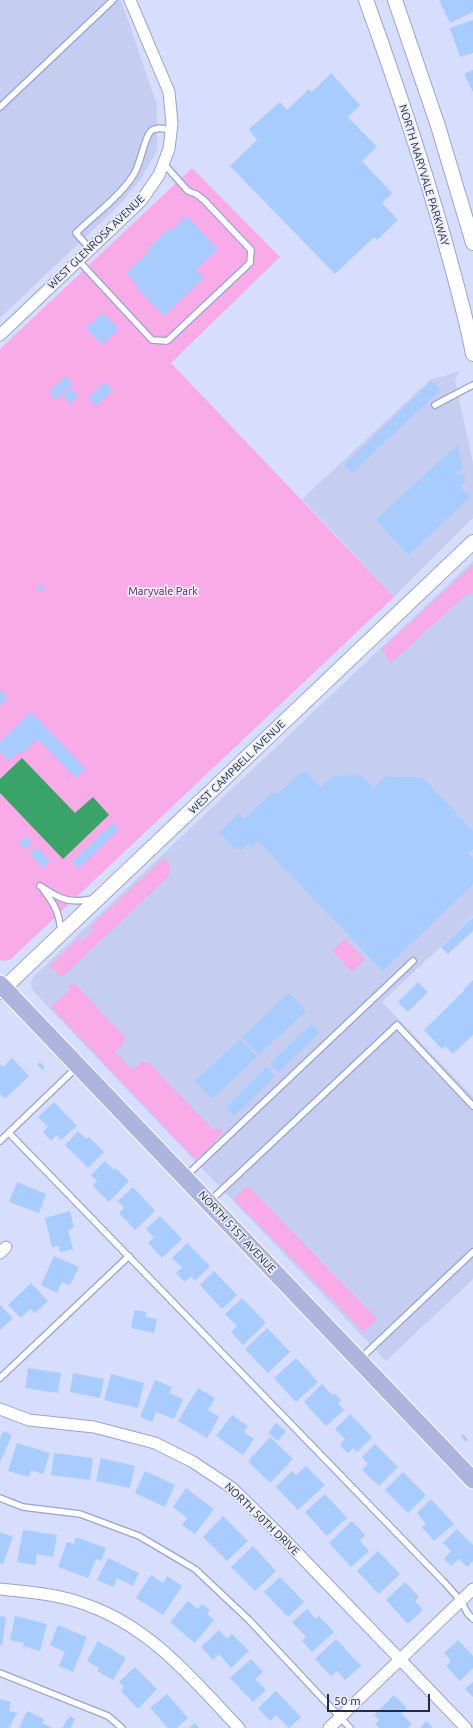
<!DOCTYPE html>
<html>
<head>
<meta charset="utf-8">
<style>
  body { margin:0 }
  #map { position:relative; width:473px; height:1728px; overflow:hidden; background:#d7defd; font-family:Ubuntu,sans-serif }
  canvas { display:block }
  .scale { position:absolute; left:327px; top:1694px; width:103px; height:18px; box-sizing:border-box; border:2px solid #262a3d; border-top:0; padding-left:5px; font-size:12px; line-height:14px; white-space:nowrap; color:#262a3d; -webkit-text-stroke:3px #eaedf7; paint-order:stroke }
</style>
</head>
<body>
<div id="map">
<canvas width="473" height="1728"></canvas>
<div class="scale">50 m</div>
</div>
<script>
const g = document.querySelector('canvas').getContext('2d');
g.lineJoin = 'round';
function fill(path, color) { g.fillStyle = color; g.fill(path, 'evenodd'); }
function stroke(path, color, width, dash) { g.strokeStyle = color; g.lineWidth = width; g.lineCap = dash ? 'butt' : 'round'; g.setLineDash(dash || []); g.stroke(path); }
function write(font, color, halo, rows, align = 'center') {
  g.font = font + ' Ubuntu,sans-serif'; g.lineWidth = 3.5; g.setLineDash([]); g.textBaseline = 'middle'; g.strokeStyle = halo; g.fillStyle = color; for (const [text, x, y, turn = 0] of rows) {
    g.save(); g.translate(x, y); g.rotate((+turn || 0) * Math.PI / 180); g.textAlign = isNaN(turn) ? turn : align; if (halo) g.strokeText(text, 0, 0); g.fillText(text, 0, 0); g.restore();
  }
}
fill(new Path2D(`
  M0,0H121L157,105V151L141,179L120,204L0,318Z
  M460,370L455,380L473,463V518L394,597L302,499L431,379L448,375Z
  M473,561V916L382,1002L473,1097V1279L386,1361L33,991L31,983L33,977Z`), '#c5cdf0');
fill(new Path2D(`
  M192,168L280,257L171,363L394,597L10,960L3,961L0,960V349Z
  M473,565V593L467,594L391,663L382,649Z
  M164,858L170,866L169,876L71,969L61,977L50,966L79,938L82,941L93,930L90,927Z
  M345,939L365,960L352,972L332,951Z
  M74,983L125,1037L124,1043L115,1052L132,1070L143,1061L149,1063L204,1120L208,1122L209,1127L214,1130L220,1128L223,1131L208,1150L195,1159L51,1007L71,989L69,986Z
  M248,1186L377,1319L364,1332L234,1199Z`), '#f9abe7');
fill(new Path2D(`
  M22,758L75,813L93,797L109,815L63,859L0,793V779Z`), '#39a368');
fill(new Path2D(`
  M439,0H473V12L450,23Z
  M473,20V53L460,57L450,28Z
  M473,70V92L464,74Z
  M331,73L360,105L348,117L377,147L362,161L392,193L382,203L398,220L377,240L374,237L335,274L230,166L257,140L249,129L280,102L287,110L309,89L312,92Z
  M187,216L218,249L196,270L204,278L164,316L136,287L138,286L126,273L150,251L148,249L170,228L172,230Z
  M103,313L119,329L102,345L86,328Z
  M66,376L73,384L56,400L49,392Z
  M432,381L440,390L352,473L344,465Z
  M105,382L113,390L96,406L88,398Z
  M70,388L78,396L70,404L63,396Z
  M458,444L462,468L456,475L464,474L465,481L460,486L470,497L408,555L376,520Z
  M41,584L45,589L41,592L37,588Z
  M0,690L8,698L0,706Z
  M31,712L86,769L76,778L38,739L21,755L18,752L9,761L0,752V742Z
  M300,773H307L321,787L333,776L361,775L373,788L388,775L390,777H422L473,831V849L468,853L473,859V884L383,971L258,841L253,847L249,843L241,850L238,847L236,850L219,833L239,813L244,819L274,791L277,795Z
  M113,823L119,830L78,869L72,862Z
  M27,836L32,842L25,849L19,843Z
  M37,847L50,861L43,868L30,854Z
  M473,917V931L448,954L441,947Z
  M473,980V1035L453,1054L445,1046L442,1049L424,1030L464,991L463,990Z
  M418,982L428,992L408,1012L398,1002Z
  M289,993L306,1011L259,1055L242,1037Z
  M311,1024L319,1033L278,1072L270,1064Z
  M240,1039L257,1057L212,1099L195,1081Z
  M12,1058L29,1076L5,1099L0,1094V1064L3,1067Z
  M40,1062L45,1068L43,1070L37,1065Z
  M266,1067L275,1076L234,1116L226,1107Z
  M54,1102L77,1126L61,1140L57,1135L51,1141L43,1132L48,1127L38,1117Z
  M78,1131L86,1139L89,1137L104,1152L88,1168L65,1145Z
  M105,1161L114,1170L116,1168L129,1181L109,1202L93,1186L97,1181L91,1175Z
  M17,1182L46,1194L39,1213L9,1202Z
  M133,1187L155,1211L135,1230L119,1213L124,1208L118,1201Z
  M70,1211L74,1228L68,1230L73,1249L60,1252L59,1246L52,1247L45,1218Z
  M160,1216L182,1239L162,1258L148,1243L154,1237L146,1229Z
  M187,1243L210,1266L195,1281L191,1276L185,1282L176,1273L182,1267L172,1258Z
  M54,1256L79,1267L70,1285L62,1282L57,1293L41,1285Z
  M214,1271L237,1295L222,1309L200,1285Z
  M31,1283L48,1301L35,1313L30,1309L21,1318L8,1305Z
  M242,1298L266,1323L243,1345L231,1332L237,1326L225,1314Z
  M0,1305L13,1318L0,1330Z
  M135,1310L146,1312L145,1317L157,1319L154,1333L131,1328Z
  M267,1328L290,1352L268,1373L245,1349Z
  M296,1358L318,1382L296,1402L274,1378Z
  M28,1368L61,1373L58,1393L25,1388Z
  M73,1373L104,1379L100,1398L70,1392Z
  M111,1374L144,1383L138,1408L104,1400Z
  M155,1380L172,1387L169,1393L183,1399L174,1419L156,1412L152,1422L140,1417Z
  M322,1384L332,1395L334,1393L341,1400L338,1403L344,1410L326,1426L304,1402Z
  M198,1388L215,1398L208,1410L219,1417L207,1438L178,1421Z
  M350,1414L372,1437L357,1452L353,1448L348,1453L340,1445L345,1439L335,1429Z
  M232,1415L248,1426L244,1432L254,1439L243,1455L216,1436Z
  M276,1423L286,1431L278,1441L268,1433Z
  M3,1431L12,1435L0,1462V1439Z
  M463,1434L468,1440L466,1442L461,1436Z
  M270,1437L293,1459L270,1483L248,1461Z
  M17,1443L50,1453L43,1474L31,1470L29,1477L8,1471Z
  M375,1444L398,1467L379,1486L362,1470L368,1464L362,1457Z
  M54,1453L93,1458L90,1480L51,1475Z
  M101,1458L135,1466L130,1488L96,1481Z
  M306,1466L325,1485L298,1510L276,1487L292,1471L296,1475Z
  M145,1471L175,1485L165,1507L135,1493Z
  M403,1472L426,1495L408,1513L385,1490Z
  M186,1488L214,1509L195,1534L182,1525L187,1518L173,1507Z
  M325,1494L347,1518L327,1536L305,1512Z
  M431,1499L454,1524L434,1541L422,1527L426,1524L417,1513Z
  M223,1516L248,1541L227,1561L203,1537Z
  M352,1521L365,1535L360,1541L369,1551L351,1567L329,1543Z
  M457,1529L473,1545V1561L467,1567L459,1559L451,1566L444,1559L451,1551L443,1543Z
  M23,1530L57,1535L53,1557L37,1554L35,1565L17,1562Z
  M0,1532L13,1537L3,1564L0,1563Z
  M76,1537L106,1548L101,1561L96,1559L88,1578L58,1567L67,1542L74,1544Z
  M253,1546L276,1571L255,1591L231,1567Z
  M378,1551L400,1574L379,1594L357,1571Z
  M108,1558L139,1573L133,1586L117,1578L113,1587L97,1580Z
  M151,1575L163,1583L167,1576L182,1586L163,1615L136,1598Z
  M280,1577L304,1602L288,1617L264,1592Z
  M405,1582L419,1597L415,1601L423,1610L408,1624L386,1600Z
  M188,1601L198,1609L202,1604L210,1610L207,1614L214,1620L195,1643L170,1622Z
  M307,1609L316,1619L319,1616L334,1632L312,1652L302,1641L306,1637L292,1622Z
  M0,1616L6,1617L2,1646L0,1645Z
  M15,1616L47,1624L40,1651L23,1646L24,1643L10,1640Z
  M58,1625L87,1637L73,1672L59,1666L65,1652L50,1645Z
  M219,1630L227,1639L232,1634L249,1651L231,1668L219,1654L213,1660L201,1647Z
  M336,1639L361,1666L345,1680L337,1671L331,1676L315,1659Z
  M458,1640L473,1656V1668L460,1681L446,1666L451,1661L444,1653Z
  M98,1641L126,1658L113,1680L97,1671L99,1668L87,1661Z
  M251,1659L263,1672L255,1679L266,1690L253,1702L230,1678Z
  M135,1667L157,1689L138,1709L121,1691L124,1687L119,1682Z
  M473,1682V1697L465,1689Z
  M276,1691L301,1717L289,1728L276,1715L270,1721L258,1708Z
  M167,1694L188,1718L177,1728H168L150,1708Z
  M394,1695L407,1708L401,1713L412,1724L408,1728H379L375,1724L379,1720L374,1715Z
  M0,1699L11,1702L9,1711L17,1713L9,1728H0Z
  M27,1711L44,1719L42,1723L52,1728H19Z
  M70,1716L75,1719L71,1727L73,1728H62Z
  M426,1721L433,1728H420Z
  M195,1723L199,1728H189Z`), '#a7ccfd');
const service = new Path2D(`
  M0,107L113,0
  M90,249L76,233C95,214 120,197 134,174C141,163 144,138 151,131C157,126 165,129 171,130
  M78,260L152,340L167,341L250,263L251,250L204,200L196,194L188,191L164,164
  M435,405L473,385
  M40,886C60,899 69,904 93,899
  M43,889C55,905 59,912 61,932
  M9,1133L444,1582L461,1601L468,1614L473,1619
  M0,1141L77,1067
  M185,1177L413,961
  M210,1201L397,1025L473,1106
  M360,1359L473,1252
  M0,1378L129,1256
  M0,1498L23,1507L80,1514L139,1536L195,1569L249,1620L350,1728
  M0,1673L108,1716L122,1728`);
const minor = new Path2D(`
  M0,335L141,201L159,175L169,149L172,123L169,92L130,0
  M0,1253L6,1247
  M0,1409L29,1420L94,1427L155,1443L193,1462L232,1488L285,1540L466,1728
  M0,1589C29,1592 59,1594 87,1605C152,1628 192,1679 239,1728
  M329,1728L473,1589`);
const tertiary = new Path2D(`
  M366,0C395,80 422,160 445,242C455,279 466,316 473,354
  M395,0L438,126L473,243
  M0,992L473,542`);
const primary = new Path2D(`
  M0,984L473,1480`);
stroke(service, '#98a2d3', 8);
stroke(minor, '#98a2d3', 13);
stroke(tertiary, '#98a2d3', 16);
stroke(primary, '#fff', 19);
stroke(service, '#fff', 5.5);
stroke(minor, '#fff', 11);
stroke(tertiary, '#fff', 14);
stroke(primary, '#adb4dd', 17);
write('11px', '#262a3d', '#eaedf7', [
  ["NORTH MARYVALE PARKWAY",424,175,73],
  ["WEST GLENROSA AVENUE",96,242,-44],
  ["WEST CAMPBELL AVENUE",237,767,-44],
  ["NORTH 51ST AVENUE",237,1232,47],
  ["NORTH 50TH DRIVE",262,1519,44]
]);
write('11px', '#611756', '#eaedf7', [
  ["Maryvale Park",163,591]
]);
</script>
</body>
</html>
